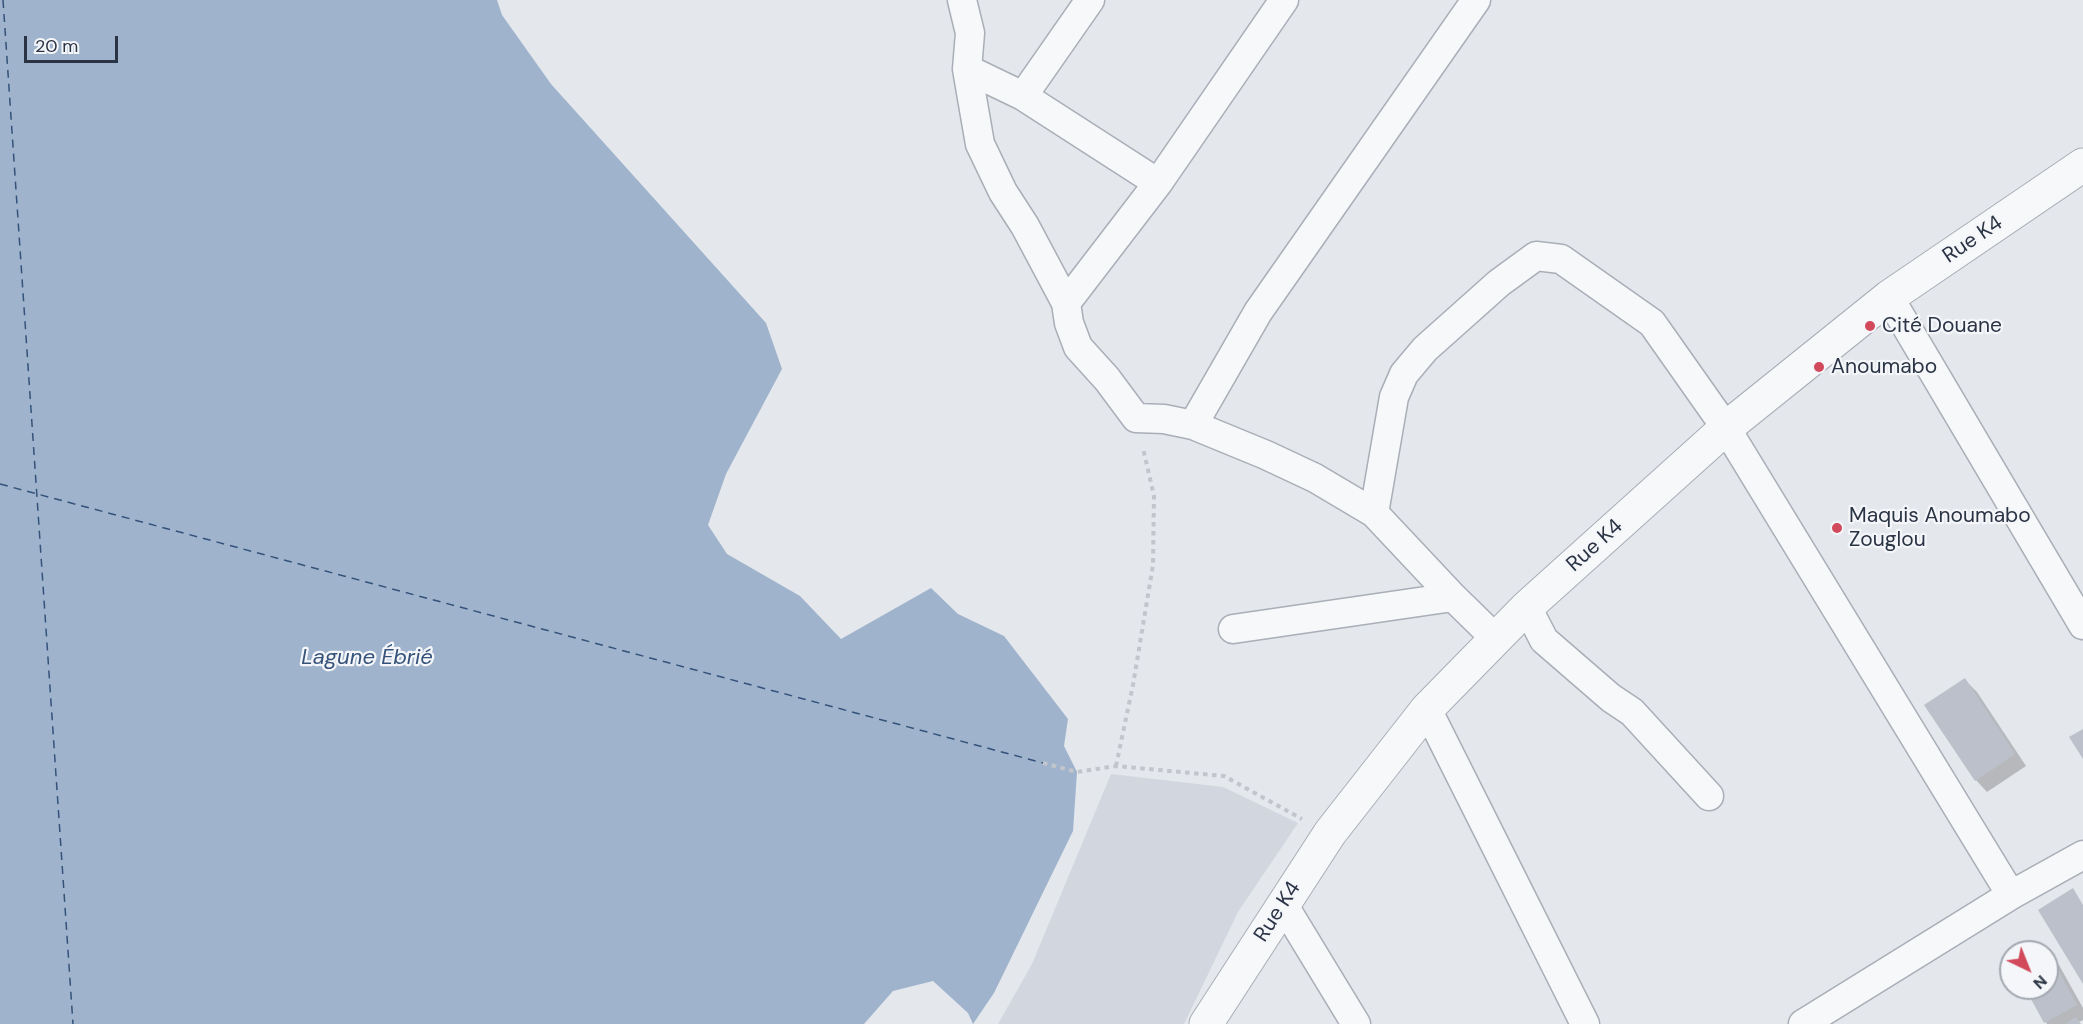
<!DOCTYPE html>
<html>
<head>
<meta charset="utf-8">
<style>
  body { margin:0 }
  #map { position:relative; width:2083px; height:1024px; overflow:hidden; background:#e4e7ec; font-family:"DM Sans",sans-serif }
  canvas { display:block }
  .north { position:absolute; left:1999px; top:940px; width:60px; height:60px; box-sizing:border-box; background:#f4f6f9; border:2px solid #a4a8b1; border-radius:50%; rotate:137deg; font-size:16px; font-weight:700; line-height:24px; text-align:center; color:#2b3445 }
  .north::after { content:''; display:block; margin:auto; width:21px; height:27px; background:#d1495b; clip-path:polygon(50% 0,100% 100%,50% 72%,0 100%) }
  .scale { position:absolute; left:24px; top:36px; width:94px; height:27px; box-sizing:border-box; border:3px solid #2b3445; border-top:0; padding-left:8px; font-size:18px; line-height:21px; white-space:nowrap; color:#2b3445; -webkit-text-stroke:4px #f4f6f9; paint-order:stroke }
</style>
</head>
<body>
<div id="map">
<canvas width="2083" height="1024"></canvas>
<div class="north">N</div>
<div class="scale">20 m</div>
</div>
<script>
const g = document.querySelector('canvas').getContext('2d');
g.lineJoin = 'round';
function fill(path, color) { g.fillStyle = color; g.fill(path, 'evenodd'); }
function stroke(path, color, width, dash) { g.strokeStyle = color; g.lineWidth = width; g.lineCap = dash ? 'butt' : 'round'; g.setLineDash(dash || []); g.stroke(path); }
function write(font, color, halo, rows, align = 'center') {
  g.font = font + ' "DM Sans",sans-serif'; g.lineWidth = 4.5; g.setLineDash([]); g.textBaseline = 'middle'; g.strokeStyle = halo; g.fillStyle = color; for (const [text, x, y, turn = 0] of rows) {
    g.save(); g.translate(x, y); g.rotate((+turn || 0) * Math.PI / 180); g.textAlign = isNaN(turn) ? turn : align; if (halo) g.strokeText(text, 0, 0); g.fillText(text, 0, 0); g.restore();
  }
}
fill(new Path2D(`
  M1111,774L1223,787L1298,823L1238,912L1184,1024H998L1032,964Z`), '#d2d6de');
fill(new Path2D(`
  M0,0H497L502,15L551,84L766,323L782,369L726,474L708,525L727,554L800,596L841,639L931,588L958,614L1004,636L1068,719L1064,746L1077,772L1073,831L994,993L973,1024L968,1013L933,981L893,991L864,1024H0Z`), '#9fb4cc');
fill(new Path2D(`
  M1965,680L1977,692L2026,766L1987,792L1976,780Z
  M2048,953L2059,965L2083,1008V1020L2079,1022L2081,1024H2047L2027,988H2047Z`), '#0003');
stroke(new Path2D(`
  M3,0L73,1024
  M0,484L1043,763`), '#34527a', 1.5, [8, 6]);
fill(new Path2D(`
  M1965,678L2015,754L1975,781L1924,705Z
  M2083,729V759L2069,737Z
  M2073,888L2083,905V984L2038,910Z
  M2047,950L2077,1005L2044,1023L2025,988H2047Z
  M2076,1017L2080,1024H2065Z`), '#bbc0ca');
const minor = new Path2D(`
  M962,0L970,33L967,69L980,144L1003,192L1025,226L1066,303L1069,323L1078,347L1107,379L1136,418L1164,419L1193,425L1266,455L1315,478L1374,513L1453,597L1496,639
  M967,69L1023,96L1158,183
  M1023,96L1090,0
  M1889,297L2083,625
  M1066,303L1158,183L1284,0
  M1193,425L1258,312L1476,0
  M1374,513L1394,397L1404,374L1425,349L1499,283L1536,256L1561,259L1652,323L1726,428L2011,895
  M1527,607L1544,640L1611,698L1632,712L1709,796
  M1233,629L1453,597
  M1427,709L1585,1024
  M1283,904L1356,1024
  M1803,1024L2011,895L2083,855`);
const tertiary = new Path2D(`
  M1206,1024L1330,833L1427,709L1527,607L1726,428L1889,297L2083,165`);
stroke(minor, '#a9aeb7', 31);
stroke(tertiary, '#a9aeb7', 35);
stroke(new Path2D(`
  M1043,763L1077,772L1116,766L1224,776L1302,819
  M1116,766L1133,685L1153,565L1154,496L1143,448`), '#c2c5cb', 4, [4.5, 4.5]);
stroke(minor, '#f7f8fa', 28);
stroke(tertiary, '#f7f8fa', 33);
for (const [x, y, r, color] of [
  [1870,326,6,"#d1495b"],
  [1819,367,6,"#d1495b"],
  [1837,528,6,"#d1495b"]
]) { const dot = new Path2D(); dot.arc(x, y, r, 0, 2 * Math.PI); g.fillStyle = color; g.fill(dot); stroke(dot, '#f4f6f9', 2); }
write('21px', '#2b3445', '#f4f6f9', [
  ["Rue K4",1973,240,-34],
  ["Rue K4",1595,546,-42],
  ["Rue K4",1278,912,-57]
]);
write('21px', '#2b3445', '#f4f6f9', [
  ["Cité Douane",1882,326],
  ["Anoumabo",1831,367],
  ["Maquis Anoumabo",1849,516],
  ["Zouglou",1849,540]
], 'left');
write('italic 22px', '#34527a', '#f4f6f9', [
  ["Lagune Ébrié",367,658]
]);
</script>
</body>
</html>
